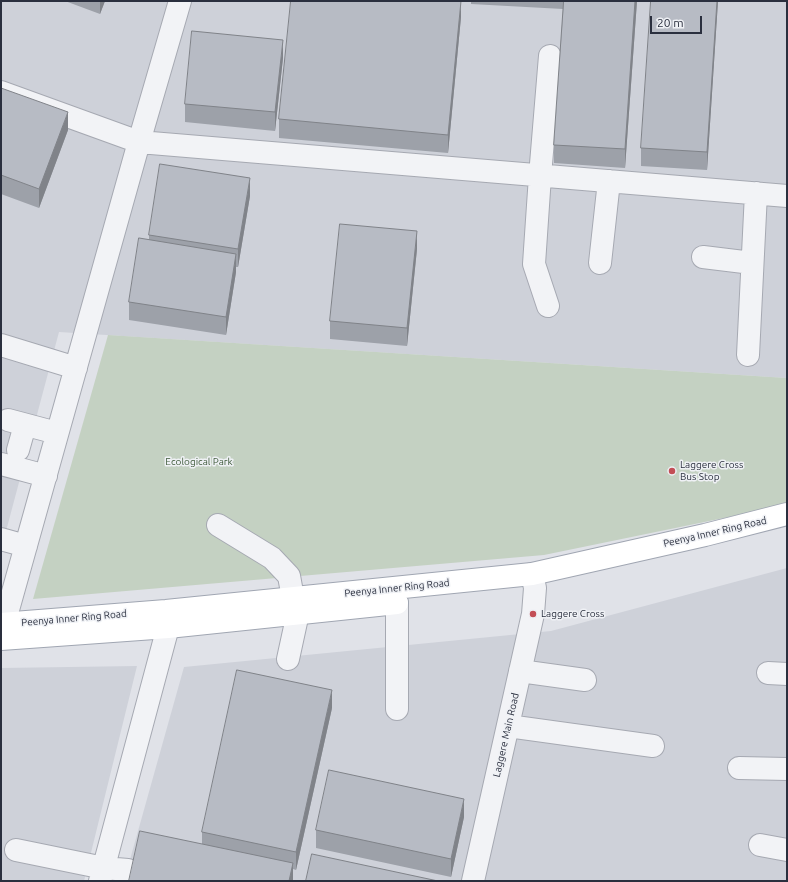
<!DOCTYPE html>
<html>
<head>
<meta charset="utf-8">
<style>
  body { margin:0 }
  #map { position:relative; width:788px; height:882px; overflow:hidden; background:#e0e2e8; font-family:Ubuntu,sans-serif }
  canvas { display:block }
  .frame { position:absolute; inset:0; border:2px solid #2a2f3e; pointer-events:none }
  .scale { position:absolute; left:650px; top:16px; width:52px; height:18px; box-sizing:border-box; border:2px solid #2a2f3e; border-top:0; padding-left:5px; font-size:12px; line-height:14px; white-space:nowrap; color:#2a2f3e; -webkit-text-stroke:3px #eff1f5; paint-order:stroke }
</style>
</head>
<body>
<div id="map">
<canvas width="788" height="882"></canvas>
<div class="frame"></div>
<div class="scale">20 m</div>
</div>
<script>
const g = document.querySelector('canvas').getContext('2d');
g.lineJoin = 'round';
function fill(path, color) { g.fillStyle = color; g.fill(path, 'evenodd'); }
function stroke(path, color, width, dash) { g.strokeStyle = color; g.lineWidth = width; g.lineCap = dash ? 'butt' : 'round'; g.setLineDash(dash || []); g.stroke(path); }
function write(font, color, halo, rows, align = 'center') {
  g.font = font + ' Ubuntu,sans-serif'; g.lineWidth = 3; g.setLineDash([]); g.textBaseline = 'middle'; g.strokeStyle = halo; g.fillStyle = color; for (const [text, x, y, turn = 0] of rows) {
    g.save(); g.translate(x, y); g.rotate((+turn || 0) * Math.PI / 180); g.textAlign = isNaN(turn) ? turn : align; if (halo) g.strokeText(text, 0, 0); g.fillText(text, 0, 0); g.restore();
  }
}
fill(new Path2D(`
  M1,1H787V378L59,332L1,550Z
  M787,568V881H124L184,667L551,631Z
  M137,666L84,881H1V668Z`), '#ced1d9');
fill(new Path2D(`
  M108,335L787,378V505L544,555L33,599Z`), '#c4d1c2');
const minor = new Path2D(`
  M1,92L139,142L787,196
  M703,257L752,263
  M600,263L609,181
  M548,306L534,264L540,176L550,56
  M1,345L76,368
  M748,355L756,193
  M8,420L57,433
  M18,450L25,425
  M1,464L46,476
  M218,525L272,558L289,576L293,598
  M1,539L26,546
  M1,630L4,624L139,142L180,1
  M288,659L298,613
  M520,671L585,680
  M768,673L787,674
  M397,709V603
  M508,726L653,746
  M739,768L787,769
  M760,845L787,850
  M16,850L104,868L128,870
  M100,881L168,627
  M473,881L533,614L535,588L532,574`);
const major = new Path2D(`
  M1,624L166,611L532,574L705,535L787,514
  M1,639L168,627L397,603`);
stroke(minor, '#a6a9b2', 24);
stroke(major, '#a0a6b2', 24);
stroke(minor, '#f2f3f6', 22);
stroke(major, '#fff', 22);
fill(new Path2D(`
  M65,1H105L100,14Z
  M471,1H637L625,168L554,163V145L563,9L471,4Z
  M718,1L707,170L641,166V148Z
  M461,17L448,153L279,138V119Z
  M283,58L275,131L185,122V104Z
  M1,88L68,130L39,208L1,194Z
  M250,196L238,267H236V272L226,335L129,320V302L149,240V235Z
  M417,249L407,346L330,339V321Z
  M332,708L296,870L293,869V881L202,844V832Z
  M464,817L451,877L316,848V830Z`), '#9da1a9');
fill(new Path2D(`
  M100,1H105L100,14Z
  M461,1V17L448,153V135Z
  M635,1H637L625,168V149Z
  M717,1H718L707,170V152Z
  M283,40V58L275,131V112Z
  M68,112V130L39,208V189Z
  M250,178V196L238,267V249Z
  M417,231V249L407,346V328Z
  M236,254V272L226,335V317Z
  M332,690V708L296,870V852Z
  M464,799V817L451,877V859Z
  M293,863V881H289Z`), '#808389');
const building = new Path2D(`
  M291,1H461L448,135L279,119Z
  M564,1H635L625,149L554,145Z
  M651,1H717L707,152L641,148Z
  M192,31L283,40L275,112L185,104Z
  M1,88L68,112L39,189L1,175Z
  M160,164L250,178L238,249L149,235Z
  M340,224L417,231L407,328L330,321Z
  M139,238L236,254L226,317L129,302Z
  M237,670L332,690L296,852L202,832Z
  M329,770L464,799L451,859L316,830Z
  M140,831L293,863L289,881H129Z
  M312,854L438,881H306Z`);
fill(building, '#b7bbc4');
stroke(building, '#808389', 1);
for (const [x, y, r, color] of [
  [672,471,4,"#c34e56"],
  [533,614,4,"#c34e56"]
]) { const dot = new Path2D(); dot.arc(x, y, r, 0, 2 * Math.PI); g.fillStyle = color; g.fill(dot); stroke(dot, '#eff1f5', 1.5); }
write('10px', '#3c5838', '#eff1f5', [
  ["Ecological Park",199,462]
]);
write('10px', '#2a2f3e', '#eff1f5', [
  ["Laggere Cross",680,465],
  ["Bus Stop",680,477],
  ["Laggere Cross",541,614]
], 'left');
write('10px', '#2a2f3e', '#eff1f5', [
  ["Peenya Inner Ring Road",715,532,-13],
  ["Peenya Inner Ring Road",397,588,-6],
  ["Peenya Inner Ring Road",74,618,-5],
  ["Laggere Main Road",506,735,-77]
]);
</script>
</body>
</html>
